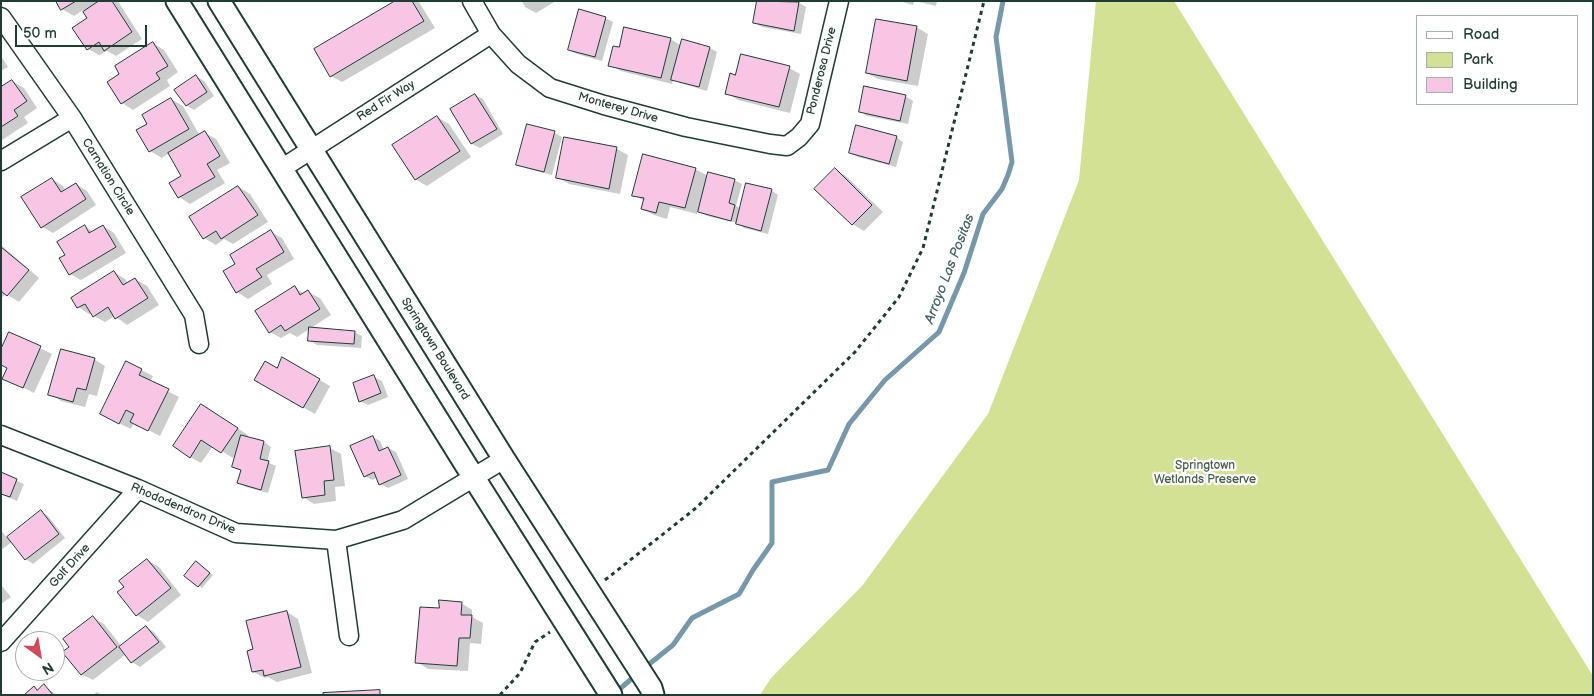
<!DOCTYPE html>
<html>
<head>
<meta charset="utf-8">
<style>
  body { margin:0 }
  #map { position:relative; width:1594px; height:696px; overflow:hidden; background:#fff; font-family:"Balsamiq Sans",sans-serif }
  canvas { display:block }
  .frame { position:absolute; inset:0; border:2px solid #1f3d34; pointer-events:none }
  .legend { position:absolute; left:1416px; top:15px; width:162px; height:90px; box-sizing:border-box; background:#fff; border:1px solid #a5b1ae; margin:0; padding:6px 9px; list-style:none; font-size:15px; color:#1f3d34 }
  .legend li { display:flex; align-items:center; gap:10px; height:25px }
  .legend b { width:25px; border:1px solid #a5b1ae }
  .north { position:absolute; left:15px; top:631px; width:50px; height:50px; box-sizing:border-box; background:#fff; border:1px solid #a5b1ae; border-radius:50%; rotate:148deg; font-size:14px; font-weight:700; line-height:20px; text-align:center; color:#1f3d34 }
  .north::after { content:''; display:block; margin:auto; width:18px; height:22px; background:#d1495b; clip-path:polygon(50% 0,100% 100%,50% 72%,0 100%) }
  .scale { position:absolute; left:15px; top:25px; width:132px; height:22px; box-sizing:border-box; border:2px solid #1f3d34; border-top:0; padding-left:6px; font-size:15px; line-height:18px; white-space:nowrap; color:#1f3d34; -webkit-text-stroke:4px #fff; paint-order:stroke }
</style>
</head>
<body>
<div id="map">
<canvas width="1594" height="696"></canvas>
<div class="frame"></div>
<ul class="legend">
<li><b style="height:6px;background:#fff"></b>Road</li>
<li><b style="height:14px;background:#d3e195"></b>Park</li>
<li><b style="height:14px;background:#f8c5e4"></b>Building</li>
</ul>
<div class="north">N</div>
<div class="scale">50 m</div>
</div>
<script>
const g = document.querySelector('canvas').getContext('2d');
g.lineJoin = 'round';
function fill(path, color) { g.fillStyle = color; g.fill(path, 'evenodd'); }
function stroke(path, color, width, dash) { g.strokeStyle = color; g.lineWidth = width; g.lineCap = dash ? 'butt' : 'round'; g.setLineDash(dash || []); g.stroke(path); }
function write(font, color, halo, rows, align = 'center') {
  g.font = font + ' "Balsamiq Sans",sans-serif'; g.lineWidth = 4.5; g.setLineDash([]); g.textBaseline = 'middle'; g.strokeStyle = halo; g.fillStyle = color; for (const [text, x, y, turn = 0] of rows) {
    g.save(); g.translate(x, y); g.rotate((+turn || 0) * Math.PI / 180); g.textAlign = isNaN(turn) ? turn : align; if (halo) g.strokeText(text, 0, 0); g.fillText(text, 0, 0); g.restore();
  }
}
fill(new Path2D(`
  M1096,1H1174L1593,676V695H760L771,678L862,586L988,414L1079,180Z`), '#d3e195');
fill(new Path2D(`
  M57,1H116L119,3L142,39L116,56L107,51L99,55L88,49L89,19L83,10L74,16L62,9Z
  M398,1L419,2L435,28L342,82L331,76Z
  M522,1H556L536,13L525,7Z
  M759,1H789L799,3L806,7L801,34L762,27L755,23Z
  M899,1H914L913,5Z
  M915,1H937L936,6Z
  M605,18L613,22L602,61L577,54L569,50Z
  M916,27L928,34L918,86L878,79L867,73Z
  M670,39L682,46L683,41L710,48L717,52L707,91L680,83L673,79L672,84L621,71L610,65L619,49Z
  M153,43L164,50L178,72L167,80L170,86L133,110L122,103L121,74Z
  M1,56L8,67L1,71Z
  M789,68L800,74L790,113L738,100L727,93L736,76Z
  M196,76L204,81L214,96L194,110L186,105Z
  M12,81L24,88L37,108L24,117L28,123L2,140L1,88Z
  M475,95L483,99L503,134L480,148L472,144L452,109Z
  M905,96L913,101L908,124L867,116L860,111Z
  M171,99L183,106L200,136L205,133L216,139L230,163L217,170L225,183L190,204L179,197L171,183L183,176L169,153L162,158L150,151L149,124Z
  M437,117L449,124L471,157L427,186L415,179Z
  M555,133L562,137L552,175L525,168L518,164Z
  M896,137L903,142L896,167L858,157L850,152Z
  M565,138L617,149L628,155L620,194L569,184L557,177Z
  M695,169L708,176L734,180L742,184L736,206L741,209L771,190L778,195L768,234L744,228L737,223L707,216L697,210V214L670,207L667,219L654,215L642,209L644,201L634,195Z
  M835,170L846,176L883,212L864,231L852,224Z
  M52,179L63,186L66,191L76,184L87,191L96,205L53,233L42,227Z
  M239,187L250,194L268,222L233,244L224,239L216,245L204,238Z
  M103,226L114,233L126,253L81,280L70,274L66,255L85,227L94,232Z
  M271,232L282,238L294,259L267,275L272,284L248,299L237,292V265Z
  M1,245L39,278L19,302L6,294L2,297H1Z
  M114,272L125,279L128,283L135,279L147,286L159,305L127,325L115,316L105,322L94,316L92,312L89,314L78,307Z
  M295,288L305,294L308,292L320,298L331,315L297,337L290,333L281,338L270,332Z
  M354,332L362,336L361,348L317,345L309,340Z
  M9,333L52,354L34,393L4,378L9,369Z
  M94,359L105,366L97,396L89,394L85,407L61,401L50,394Z
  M283,359L330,386L315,414L255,380L277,369Z
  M126,362L153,376L150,382L179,397L160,436L134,423L131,429L112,420Z
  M374,377L382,381L388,397L368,405L360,401Z
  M213,412L248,435L246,438L264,442L271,447L267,462L276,466L268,493L246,487L239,483L242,471L233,467L237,452L233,458L213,446L201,463L190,457Z
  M373,437L380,441L384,450L388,448L396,452L408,479L388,488L380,484L377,478L372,480L365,476Z
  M330,448L341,454L345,486L335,487L336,501L314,504L303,497Z
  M1,474L24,484L17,501L1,494Z
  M41,512L48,516L65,538L33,564L26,559L12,542L1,550V530L7,538Z
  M147,560L159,567L181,595L148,622L137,615Z
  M200,565L213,575L202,588L186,576Z
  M1,585L11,597L1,604Z
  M461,603L472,610V617L483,623L481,644L470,643L468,671L428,669L417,662L440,609Z
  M287,612L298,619L312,673L277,682L268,677L265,678L253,672L255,650Z
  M93,618L104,624L122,647L147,628L154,632L166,647L140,667L132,662L126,654L93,680L81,674L70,647Z
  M44,686L57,695H26L34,688L38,690Z
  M97,692L102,695H93Z`), '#0003');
stroke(new Path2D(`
  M643,669L673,645L692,618L739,594L753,570L772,543V482L828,470L849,424L885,380L939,332L964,273L983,214L1002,189L1008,175L1012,162L996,37L1003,1
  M615,693L637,674`), '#7698aa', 5);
const building = new Path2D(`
  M56,1H76L61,10Z
  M99,1H112L132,32L104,51L99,42L87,50L72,28L87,18L83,12Z
  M395,1H412L424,21L330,77L314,49Z
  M757,1L799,2L794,31L753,23Z
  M579,9L606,17L595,57L568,50Z
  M876,19L917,26L907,81L866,73Z
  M624,27L671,38L661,78L608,66L613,46L619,47Z
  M682,39L710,47L699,87L671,80Z
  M153,42L168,66L156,73L160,79L121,104L107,82L119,74L115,66Z
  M741,54L790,66L779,107L725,94L730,73L735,75Z
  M196,75L207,92L186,106L174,90Z
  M12,80L27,101L14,110L18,116L1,127V87Z
  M864,86L906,95L900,121L859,112Z
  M475,94L497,129L471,144L450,109Z
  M171,98L189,129L149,152L136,130L147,124L142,115Z
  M437,116L460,151L415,180L392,145Z
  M527,124L555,131L544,172L516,165Z
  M856,125L897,136L889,164L849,153Z
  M205,131L220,156L207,164L215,177L178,198L169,183L181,176L168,153Z
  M564,137L617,147L609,189L556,178Z
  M643,154L696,168L685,208L659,202L656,213L641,209L644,198L632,196Z
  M835,168L872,205L852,225L814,189Z
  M708,172L735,179L729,203L735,205L731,221L698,212Z
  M52,178L61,192L76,183L86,199L41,228L21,197Z
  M746,183L772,189L761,231L736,224Z
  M238,186L258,215L221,239L216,231L203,239L189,217Z
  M85,225L89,233L103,225L116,247L69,275L59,258L65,255L57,242Z
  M271,230L284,252L256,269L262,277L236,293L223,271L235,264L230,255Z
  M1,247L29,270L7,296L1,291Z
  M114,271L123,285L135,278L148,298L115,319L108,307L93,317L85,304L77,308L71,298Z
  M295,286L300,295L308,290L320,309L285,331L281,325L269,333L255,311Z
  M309,327L355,331L354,344L308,341Z
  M9,332L41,346L23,388L2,379L7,368L1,365V349Z
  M61,349L95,358L86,390L77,388L73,402L48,395Z
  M282,357L320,379L303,408L254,380L265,361L277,368Z
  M126,361L142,369L139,375L169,389L148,431L130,422L134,414L126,410L119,424L100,414Z
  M374,375L381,393L359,402L353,383Z
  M201,404L238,428L221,453L201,440L190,458L173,446Z
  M241,435L264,441L260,459L269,461L261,490L237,483L241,470L232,467Z
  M373,436L379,451L388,447L401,475L379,485L374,472L364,477L350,446Z
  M330,446L334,480L324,481L325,495L302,498L295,451Z
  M1,472L17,479L10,497L1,494Z
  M41,510L59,534L25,560L7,537Z
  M147,559L171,588L136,616L117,592L124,587L119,581Z
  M196,561L210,573L198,587L184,576Z
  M439,600L462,602L461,615H472L470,638H459L457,666L415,663L420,607L439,608Z
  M287,611L301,667L264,676L263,670L252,672L247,651L253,649L246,621Z
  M93,616L117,647L81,675L62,652L69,647L63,639Z
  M146,626L159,642L131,663L119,647Z
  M44,684L53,695H24L34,686L37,690Z
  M380,690V695H323V693Z`);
fill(building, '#f8c5e4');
stroke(building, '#1f3d34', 1);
const minor = new Path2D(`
  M472,1L491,34L518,64L550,88L604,105L686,127L770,144L787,146L799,137L810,124L839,1
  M1,17L72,118L194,315L199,344
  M1,161L72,118
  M281,169L491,34
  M1,435L138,489L236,533L336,540L403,520L504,459
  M336,540L349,636
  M1,642L138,489`);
const tertiary = new Path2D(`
  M177,1L474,478L611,695
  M219,1L504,459L651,688L653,695`);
stroke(minor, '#1f3d34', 21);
stroke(tertiary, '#1f3d34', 25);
stroke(new Path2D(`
  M605,580L696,508L855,352L899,297L923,248L984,1
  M500,695L520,673L535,642L550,632`), '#1f3d34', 3, [4, 4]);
stroke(minor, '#fff', 18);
stroke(tertiary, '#fff', 21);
write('12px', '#1f3d34', '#fff', [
  ["Ponderosa Drive",822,71,-76],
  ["Red Fir Way",386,101,-32],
  ["Monterey Drive",618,108,16],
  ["Carnation Circle",108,177,58],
  ["Springtown Boulevard",435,349,58],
  ["Rhododendron Drive",183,509,23],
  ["Golf Drive",70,566,-48]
]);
write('12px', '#435e47', '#fff', [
  ["Springtown",1205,466],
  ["Wetlands Preserve",1205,480]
]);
write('italic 14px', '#436365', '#fff', [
  ["Arroyo Las Positas",950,269,-69]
]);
</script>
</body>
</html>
